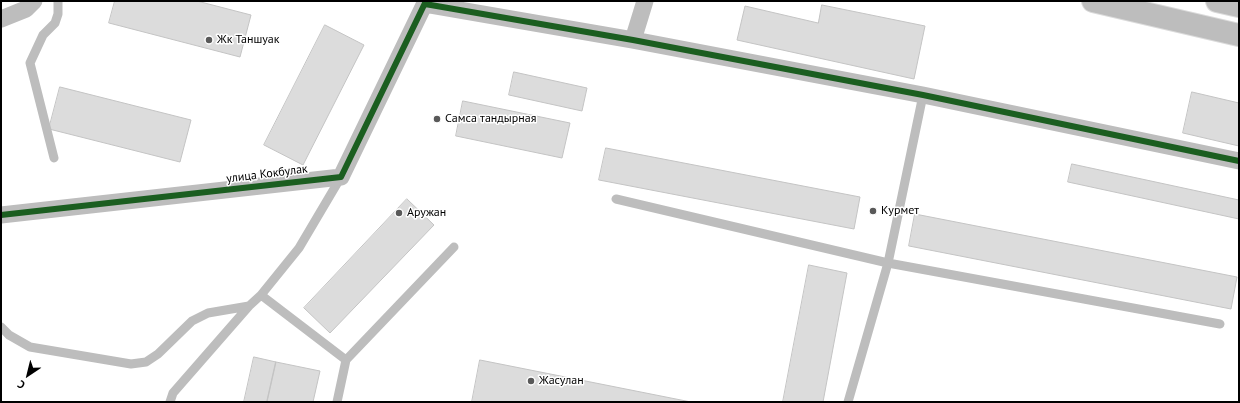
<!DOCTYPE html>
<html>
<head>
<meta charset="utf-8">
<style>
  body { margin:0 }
  #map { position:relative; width:1240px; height:403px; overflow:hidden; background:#fff; font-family:"PT Sans",sans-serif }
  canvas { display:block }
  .frame { position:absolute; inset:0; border:2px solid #000; pointer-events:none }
  .north { position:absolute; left:8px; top:355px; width:40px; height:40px; -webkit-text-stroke:3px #fff; paint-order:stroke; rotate:215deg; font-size:11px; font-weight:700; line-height:16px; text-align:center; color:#000 }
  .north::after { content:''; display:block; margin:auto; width:14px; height:18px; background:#000; clip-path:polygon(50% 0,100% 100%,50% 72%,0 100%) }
</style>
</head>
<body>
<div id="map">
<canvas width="1240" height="403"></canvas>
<div class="frame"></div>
<div class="north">С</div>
</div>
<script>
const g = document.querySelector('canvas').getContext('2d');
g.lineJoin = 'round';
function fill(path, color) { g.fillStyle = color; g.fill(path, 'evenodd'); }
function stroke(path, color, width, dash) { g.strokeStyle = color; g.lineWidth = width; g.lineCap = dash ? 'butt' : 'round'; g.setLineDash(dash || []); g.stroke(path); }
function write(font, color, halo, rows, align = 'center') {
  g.font = font + ' "PT Sans",sans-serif'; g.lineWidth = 3; g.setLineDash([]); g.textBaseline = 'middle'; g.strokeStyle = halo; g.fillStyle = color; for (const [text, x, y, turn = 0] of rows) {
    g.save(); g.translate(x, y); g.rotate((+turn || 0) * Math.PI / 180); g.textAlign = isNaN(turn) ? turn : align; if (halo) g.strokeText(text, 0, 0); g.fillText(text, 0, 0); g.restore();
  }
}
const building = new Path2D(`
  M115,1H197L251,15L240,57L109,23Z
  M822,5L925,26L914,79L737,40L745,6L818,23Z
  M325,25L364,45L303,165L264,145Z
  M514,72L587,88L582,111L509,95Z
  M60,87L191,120L180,162L49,129Z
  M1192,92L1239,103V146L1183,133Z
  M463,101L570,123L562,158L456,136Z
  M606,148L860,197L854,229L599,180Z
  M1072,164L1239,200V219L1068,182Z
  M407,199L434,225L330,333L304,308Z
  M915,214L1237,277L1231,309L909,246Z
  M809,265L847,273L823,402H783Z
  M254,357L276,362L267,402H244Z
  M480,360L691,402H472Z
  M276,362L320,371L313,402H267Z`);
fill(building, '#dcdcdc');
stroke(building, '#c4c4c4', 1);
const primary = new Path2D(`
  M1093,1L1239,35
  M1217,1L1239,6`);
stroke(primary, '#dbdbdb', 24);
stroke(new Path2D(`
  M54,158L30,63L43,35L55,23L58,14V1
  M616,199L888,263L1220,324
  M261,295L346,360L337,402
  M1,327L9,335L30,347L131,364L146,362L158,354L192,321L208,313L249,306
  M346,360L454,247
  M170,402L173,393L249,306L261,295L299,248L341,177
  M848,402L888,263L923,95`), '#bdbdbd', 9);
stroke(new Path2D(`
  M425,4L633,40L923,95L1239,161
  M1,19L26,9L34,1
  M633,40L645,1
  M1,215L341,177L426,1`), '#bdbdbd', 17);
stroke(primary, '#bdbdbd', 22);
stroke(new Path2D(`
  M425,4L633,40L923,95L1239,161
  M1,215L341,177L426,1`), '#1b5e20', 6);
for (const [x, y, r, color] of [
  [209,40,4,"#595959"],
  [437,119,4,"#595959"],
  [873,211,4,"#595959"],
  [399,213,4,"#595959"],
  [531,381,4,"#595959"]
]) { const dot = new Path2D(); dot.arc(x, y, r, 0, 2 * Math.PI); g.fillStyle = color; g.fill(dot); stroke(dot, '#fff', 1.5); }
write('12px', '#000', '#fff', [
  ["Жк Таншуак",217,40],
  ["Самса тандырная",445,119],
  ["Курмет",881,211],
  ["Аружан",407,213],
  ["Жасулан",539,381]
], 'left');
write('12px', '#000', '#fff', [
  ["улица Кокбулак",267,174,-7]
]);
</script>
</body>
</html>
